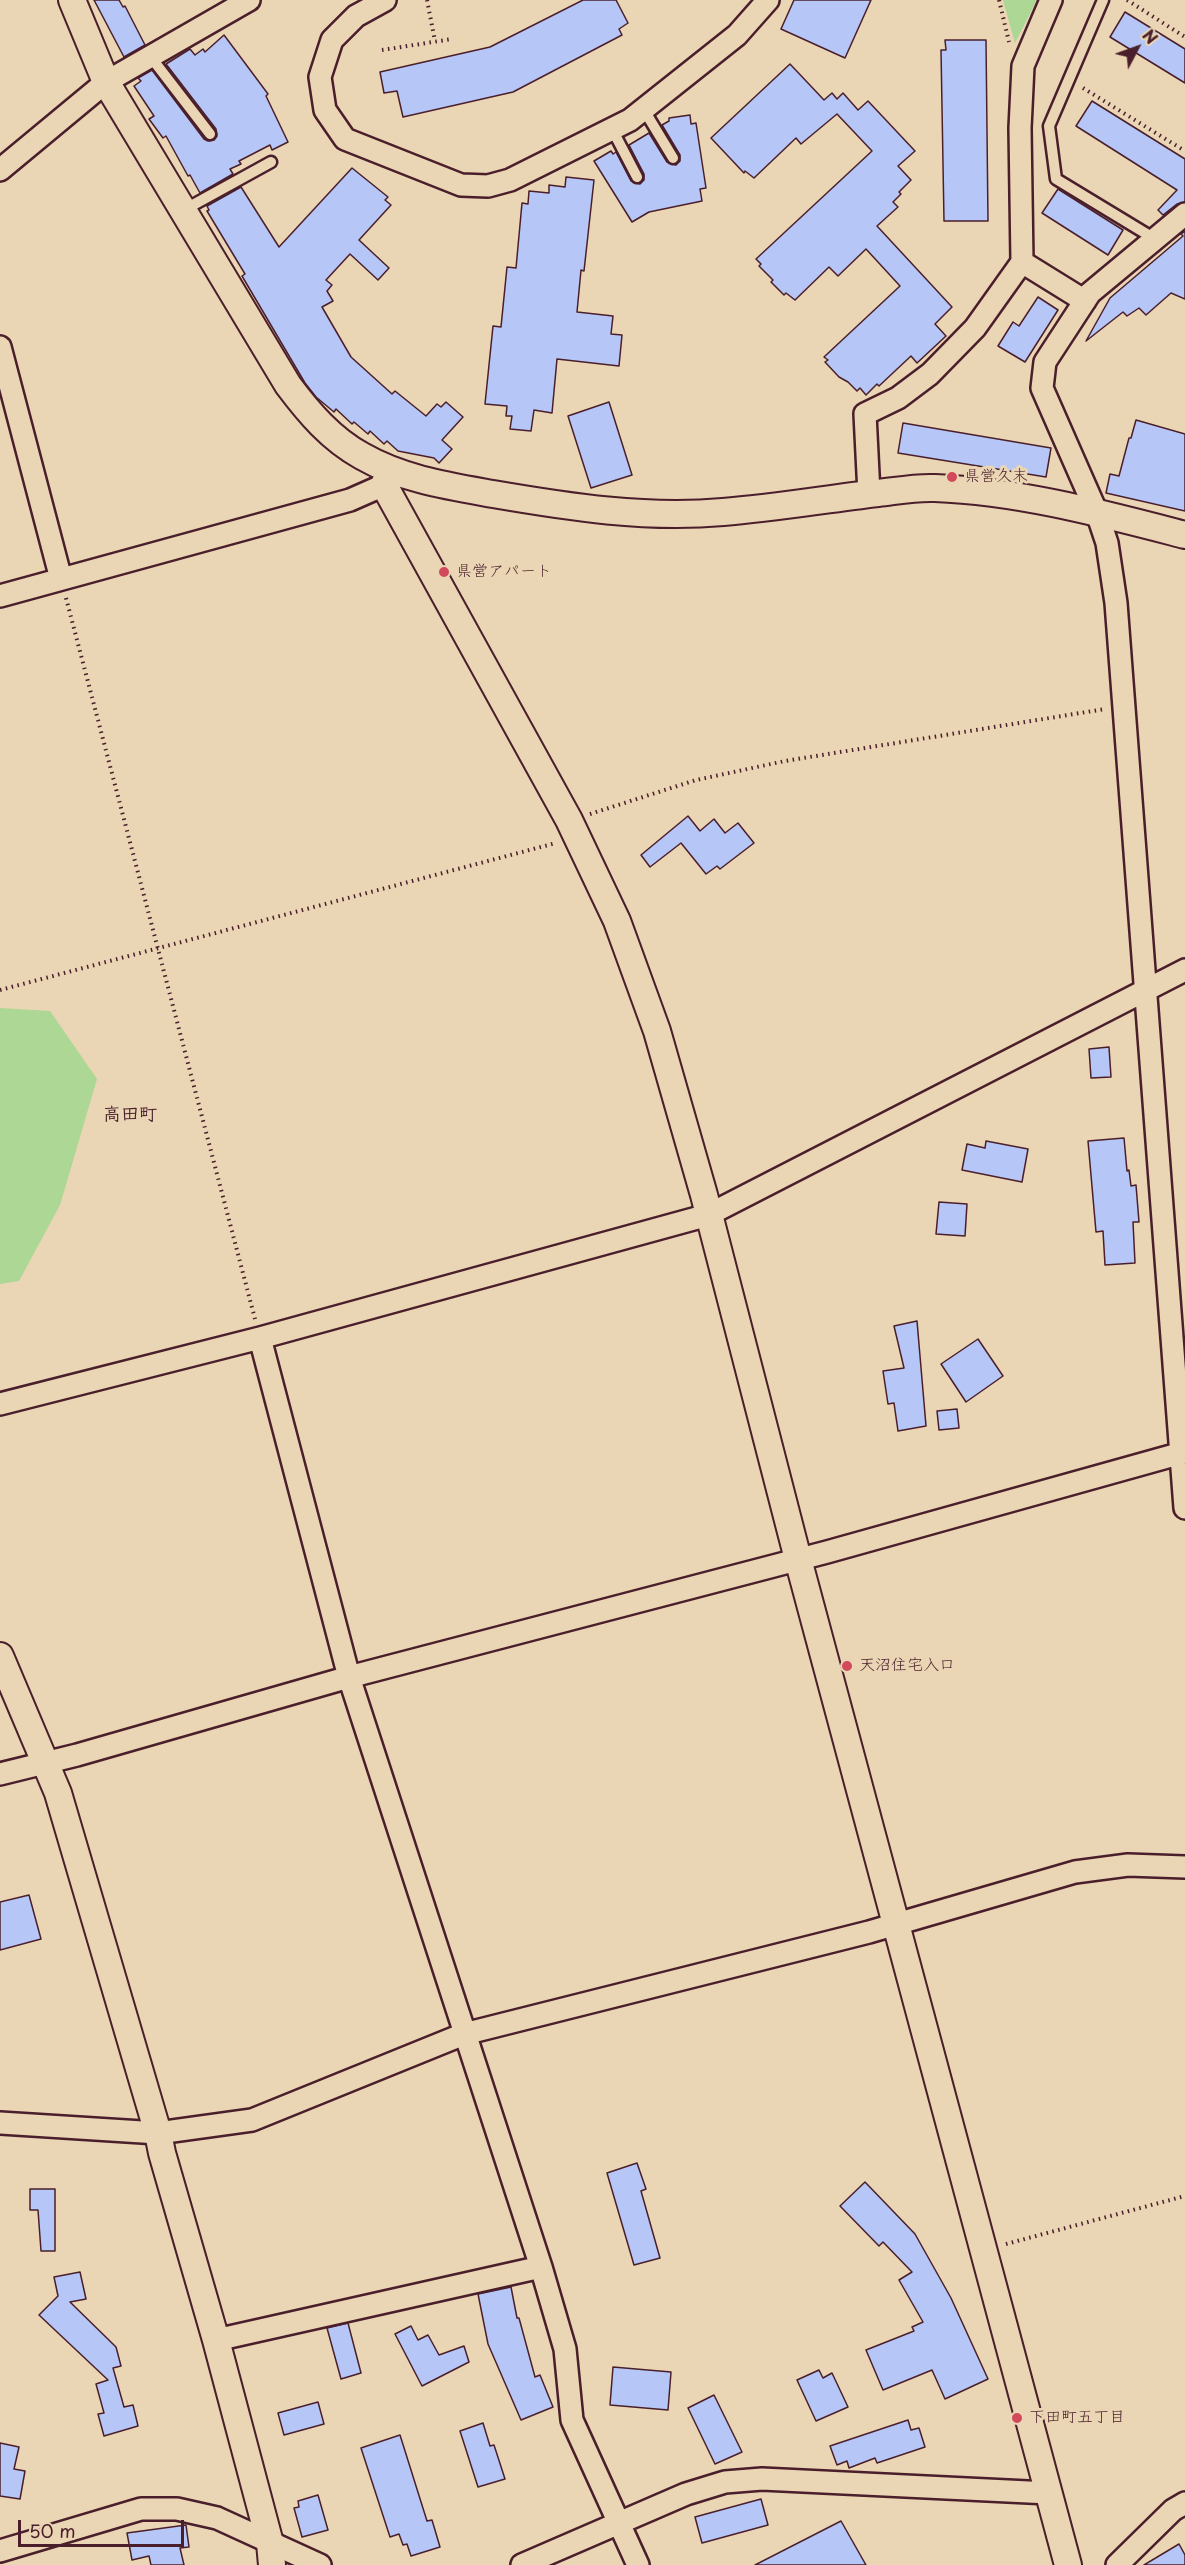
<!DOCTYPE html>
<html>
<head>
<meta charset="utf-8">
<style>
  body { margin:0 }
  #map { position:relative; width:1185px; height:2565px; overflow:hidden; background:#ead5b4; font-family:"Playpen Sans",sans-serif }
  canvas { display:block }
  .north { position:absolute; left:1107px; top:18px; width:60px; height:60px; -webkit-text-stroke:4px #ead5b4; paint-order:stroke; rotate:49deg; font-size:16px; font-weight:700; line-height:24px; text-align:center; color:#4a1f2b }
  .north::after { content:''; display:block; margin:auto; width:21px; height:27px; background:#4a1f2b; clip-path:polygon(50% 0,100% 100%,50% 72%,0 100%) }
  .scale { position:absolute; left:18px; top:2520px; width:166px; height:27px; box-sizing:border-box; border:3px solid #4a1f2b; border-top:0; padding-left:8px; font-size:18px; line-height:21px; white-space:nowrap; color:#4a1f2b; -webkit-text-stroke:4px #ead5b4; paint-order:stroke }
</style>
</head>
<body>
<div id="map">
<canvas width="1185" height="2565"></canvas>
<div class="north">N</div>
<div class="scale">50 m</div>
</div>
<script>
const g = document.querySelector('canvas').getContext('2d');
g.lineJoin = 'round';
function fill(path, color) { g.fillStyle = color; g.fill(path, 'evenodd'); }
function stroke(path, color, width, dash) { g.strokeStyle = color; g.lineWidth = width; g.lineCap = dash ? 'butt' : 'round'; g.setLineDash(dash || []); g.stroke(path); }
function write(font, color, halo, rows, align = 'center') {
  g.font = font + ' "Playpen Sans","Klee One",sans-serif'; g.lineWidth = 6; g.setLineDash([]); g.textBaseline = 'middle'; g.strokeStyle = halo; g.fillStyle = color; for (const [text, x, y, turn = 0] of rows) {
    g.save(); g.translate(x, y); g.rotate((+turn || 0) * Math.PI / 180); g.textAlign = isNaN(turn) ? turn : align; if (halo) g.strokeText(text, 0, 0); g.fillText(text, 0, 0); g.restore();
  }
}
fill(new Path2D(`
  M1003,0H1037L1015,43Z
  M0,1008L50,1011L97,1079L60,1205L19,1281L0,1284Z`), '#acd794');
const building = new Path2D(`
  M94,0H119L123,7L125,6L145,45L124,57Z
  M583,0H616L628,23L619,29L622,35L513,92L403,117L397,91L384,93L380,72L490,47Z
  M794,0H871L845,58L781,29Z
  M1125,12L1185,49V83L1110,37Z
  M224,35L268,94L266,96L288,142L272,150L270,145L239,161L241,164L230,169L233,174L200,193L190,175L188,176L166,136L163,138L149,119L154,116L134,86L141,81L138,78L152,70L204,139L208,141L214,140L217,136L216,129L166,64L190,49L195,55L203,49L205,52Z
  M945,40H986L988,221H944L941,50H946Z
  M790,64L824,100L832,93L837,99L843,93L858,110L868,101L915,151L898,166L911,180L899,192L901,194L893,202L898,207L877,226L952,307L935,324L946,336L917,363L911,356L879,386L877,384L866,395L860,388L857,391L848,382L839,377L825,362L828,360L824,357L900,286L866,249L838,276L829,267L795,300L786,293L784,295L771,282L773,280L759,266L761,264L756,259L872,151L837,114L801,144L796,138L754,178L745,171L744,173L711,138Z
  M1092,101L1185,159V202L1177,204L1163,215L1158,210L1177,190L1076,126Z
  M690,115L691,124L696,123L706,188L700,189L702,201L649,212L632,222L594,161L611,151L613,154L616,152L631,181L640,184L644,180V174L629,145L649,133L667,162L676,165L680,161V155L662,125L669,121V118Z
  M352,168L388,197L385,200L391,205L359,240L389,268L378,280L350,254L326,280L332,285L327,291L333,301L322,307L351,357L392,394L395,391L426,416L437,404L441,407L446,402L463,417L442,440L452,449L439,463L434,458L398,451L387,441L384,444L370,431L368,434L354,422L352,424L336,409L334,412L316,397L305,383L242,276L245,274L207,211L209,210L207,206L241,187L279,247Z
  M566,177L594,180L584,271L581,270L577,312L613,316L611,334L622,335L619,366L557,359L552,413L534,410L531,431L510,429L512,416H506L507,406L485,404L493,326L501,327L507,267L516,268L522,203L528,204L529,191L549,193V185L565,187Z
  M1058,189L1123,230L1108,255L1042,213Z
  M1185,231V299L1171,293L1146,315L1139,308L1127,316L1123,312L1086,341L1110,298L1183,236L1181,234Z
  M1038,297L1058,310L1025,362L998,346L1013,322L1019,326Z
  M609,402L632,475L591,488L568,416Z
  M1136,420L1185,434V511L1106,493L1110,474L1119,476L1129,438H1131Z
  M903,423L1051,448L1046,477L898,453Z
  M688,816L700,831L714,819L725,833L738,823L754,843L720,869L717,866L706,874L681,843L650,867L641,855Z
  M1109,1047L1111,1077L1091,1078L1089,1049Z
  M1124,1138L1127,1171L1129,1170L1131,1186L1136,1185L1139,1222H1133L1135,1263L1105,1265L1103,1231L1096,1232L1088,1141Z
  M986,1141L1028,1149L1022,1182L962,1170L967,1144L985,1148Z
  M939,1202L967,1204L965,1236L936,1234Z
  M917,1321L926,1426L898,1431L894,1403L888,1404L883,1371L904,1368L894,1326Z
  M978,1339L1003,1376L966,1402L941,1364Z
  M957,1409L959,1428L939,1430L937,1411Z
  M29,1895L41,1939L0,1950V1902Z
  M637,2163L646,2189L641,2191L660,2258L634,2265L607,2173Z
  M865,2182L915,2234L951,2298L988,2379L945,2399L932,2370L883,2390L866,2350L914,2331L912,2327L923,2322L899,2280L912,2272L883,2242L879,2246L840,2206Z
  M30,2189H55V2251H41L38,2210H30Z
  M80,2272L86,2299L70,2302L116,2347L121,2366L113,2368L124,2407L133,2405L138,2426L104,2436L98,2414L104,2413L96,2384L108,2380L39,2315L58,2296L54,2277Z
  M511,2287L517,2318H519L535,2377L540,2375L553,2407L521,2420L488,2344L478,2294Z
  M348,2323L361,2373L341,2379L327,2328Z
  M411,2326L418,2340L428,2335L439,2355L464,2346L469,2362L422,2386L395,2334Z
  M613,2367L671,2372L668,2410L610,2405Z
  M819,2370L823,2378L832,2373L848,2407L816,2421L797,2380Z
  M714,2395L742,2452L715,2464L688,2408Z
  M318,2402L324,2424L284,2435L278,2413Z
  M908,2420L911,2430L919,2428L925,2447L877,2463L875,2458L849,2468L847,2461L837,2465L830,2446Z
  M483,2423L490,2446L494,2445L505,2479L478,2487L460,2431Z
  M400,2435L427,2521L432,2520L440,2547L411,2556L407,2544L403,2545L399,2534L390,2537L361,2448Z
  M0,2443L19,2447L14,2469L25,2471L20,2499L0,2496Z
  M318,2495L328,2530L302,2537L294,2508L299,2507L298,2501Z
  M761,2499L768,2525L702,2543L695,2517Z
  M841,2521L866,2565H755Z
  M186,2525L189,2547L180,2548L184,2565H151L149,2556L132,2560L127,2533Z
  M1179,2544L1185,2555V2565H1144Z`);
fill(building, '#b6c6f6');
stroke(building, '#4a1f2b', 1.5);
const service = new Path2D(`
  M1103,0L1049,126L1056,179L1155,239
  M150,56L210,134
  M644,110L673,158
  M612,129L637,177
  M182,211L271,162`);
const minor = new Path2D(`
  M385,0L356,16L332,40L320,77L325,110L345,139L461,185L488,186L510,180L630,120L737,35L768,0
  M0,170L106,82L249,0
  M1185,214L1090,293L1045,362L1042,388L1097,513L1107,543L1116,603L1185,1508
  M1022,262L1085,301
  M0,347L61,579
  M869,494L865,414L898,398L930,374L975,328L1022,262L1020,128L1023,66L1051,0
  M0,596L350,500L384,485
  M260,1338L349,1677L541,2267L565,2349L572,2420L638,2565
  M0,1404L260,1338L708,1215L1185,970
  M0,1774L77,1755L349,1677L827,1552L1185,1452
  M0,2123L158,2133L252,2120L464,2034L869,1932L1075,1872L1128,1865L1185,1867
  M216,2340L541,2267
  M0,2551L141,2509H177L217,2518L320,2565
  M522,2565L686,2494L725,2482L762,2479L1049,2493
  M1117,2565L1173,2510L1185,2503`);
const tertiary = new Path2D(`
  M72,0L106,82L288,385C309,413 331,439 362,456C402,479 448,486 493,494C569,507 646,519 723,512C775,508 826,499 878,493C896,491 916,487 935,488C1019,491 1104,514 1185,535
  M390,471L384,485L569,820L617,921L657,1031L704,1195L798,1559L1068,2565
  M0,1656L58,1793L158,2133L162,2153L216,2340L270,2543L272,2565`);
stroke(service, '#4a1f2b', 15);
stroke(minor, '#4a1f2b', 26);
stroke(tertiary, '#4a1f2b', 30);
stroke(new Path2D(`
  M427,0L435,41
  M999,0L1009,42
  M1127,0L1185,37
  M382,50L452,39
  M1083,88L1185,151
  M66,598L255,1319
  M590,814L696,780L785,761L1105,709
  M0,990L556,843
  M1006,2244L1185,2196`), '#4a1f2b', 4, [1.5, 4.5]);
stroke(service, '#ead5b4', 10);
stroke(minor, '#ead5b4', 21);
stroke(tertiary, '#ead5b4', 26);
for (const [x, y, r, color] of [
  [952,477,6,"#d1495b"],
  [444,572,6,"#d1495b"],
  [847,1666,6,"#d1495b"],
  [1017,2418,6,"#d1495b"]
]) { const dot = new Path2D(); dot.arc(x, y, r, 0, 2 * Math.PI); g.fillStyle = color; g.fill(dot); stroke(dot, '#ead5b4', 2); }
write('16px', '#4a1f2b', '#ead5b4', [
  ["県営久末",964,477],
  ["県営アパート",456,572],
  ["天沼住宅入口",859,1666],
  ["下田町五丁目",1029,2418]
], 'left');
write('bold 18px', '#4a1f2b', '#ead5b4', [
  ["高田町",130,1115]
]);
</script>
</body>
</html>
